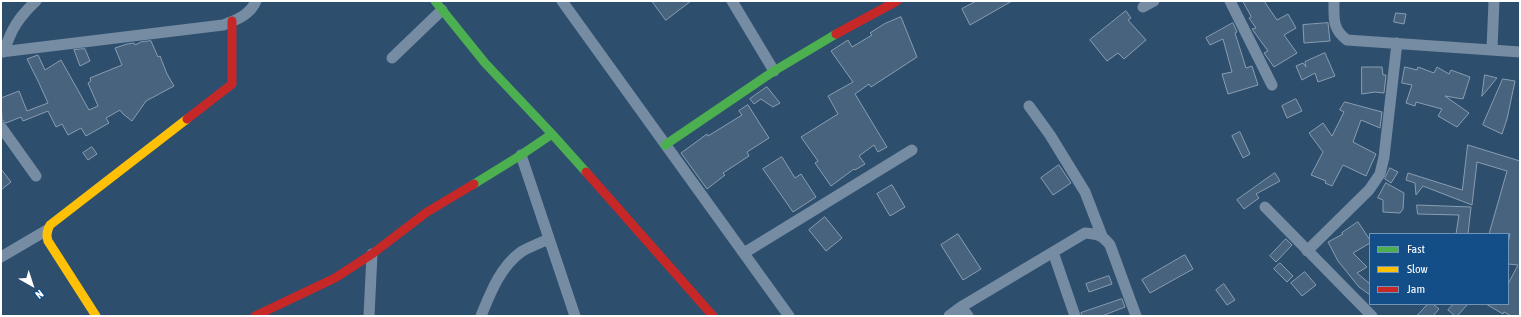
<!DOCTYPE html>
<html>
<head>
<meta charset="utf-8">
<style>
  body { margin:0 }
  #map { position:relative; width:1521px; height:317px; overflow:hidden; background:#2e4e6e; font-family:"Asap Condensed",sans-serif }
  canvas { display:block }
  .frame { position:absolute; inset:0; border:2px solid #fff; pointer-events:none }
  .legend { position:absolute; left:1369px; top:233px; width:140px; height:72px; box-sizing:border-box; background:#134e89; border:1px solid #7195b8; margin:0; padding:5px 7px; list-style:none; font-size:12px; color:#fff }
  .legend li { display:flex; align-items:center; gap:8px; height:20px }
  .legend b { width:20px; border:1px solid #7195b8 }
  .north { position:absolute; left:12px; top:265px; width:40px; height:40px; -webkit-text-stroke:3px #134e89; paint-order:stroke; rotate:141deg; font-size:11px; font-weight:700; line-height:16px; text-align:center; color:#fff }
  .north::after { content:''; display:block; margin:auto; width:14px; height:18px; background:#fff; clip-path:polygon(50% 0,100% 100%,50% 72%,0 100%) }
</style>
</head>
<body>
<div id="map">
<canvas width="1521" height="317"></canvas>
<div class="frame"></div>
<ul class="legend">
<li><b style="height:5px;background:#4caf50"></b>Fast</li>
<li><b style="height:5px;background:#ffc107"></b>Slow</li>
<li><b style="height:5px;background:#c62828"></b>Jam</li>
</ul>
<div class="north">N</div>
</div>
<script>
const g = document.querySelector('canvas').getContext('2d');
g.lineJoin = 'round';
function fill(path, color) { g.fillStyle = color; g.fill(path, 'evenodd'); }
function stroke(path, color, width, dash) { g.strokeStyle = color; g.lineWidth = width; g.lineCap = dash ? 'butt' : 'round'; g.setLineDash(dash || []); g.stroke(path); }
const building = new Path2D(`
  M652,1H691L666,20Z
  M977,1H1012L970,25L962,9Z
  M1243,1H1264L1277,20L1288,14L1296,28L1284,35L1297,53L1274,67L1264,53L1268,51L1252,29L1256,28L1249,18L1251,17Z
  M1126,11L1131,18L1128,20L1146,40L1124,59L1118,53L1107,61L1090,40Z
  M1396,13L1406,14L1404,24L1394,22Z
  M901,17L917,57L871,87L869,84L855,94L887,147L878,152L874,145L859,156L865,164L855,170L854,169L831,186L815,163L818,161L801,137L838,114L828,96L853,82L831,51L848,40L852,47L872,35L870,33L884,24Z
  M1233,23L1237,32L1235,33L1246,68L1252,66L1258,85L1228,94L1222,74L1232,72L1223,39L1210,45L1206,38Z
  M1328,23L1330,41L1304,43L1303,25Z
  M151,41L158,57L160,56L167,74L174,86L146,101L132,121L123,114L120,110L106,118L109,123L86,136L81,128L68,135L62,124L56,127L48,111L23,121L21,117L6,123L2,120L1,98L19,91L27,111L48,103L39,83L27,59L38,55L45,70L61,60L89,110L98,106L88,83L91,81L90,78L122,65L115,48L127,44L134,43L135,45L141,42Z
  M85,49L90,61L80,66L74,50Z
  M1325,53L1335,76L1318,82L1315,73L1302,80L1296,66L1303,63L1306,67L1305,62Z
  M1362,67H1382L1383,75H1386L1384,93L1375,92L1362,94Z
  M1405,67L1417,70L1418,67L1434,73L1437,67L1449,74L1451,70L1470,77L1463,99L1445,96L1469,113L1457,127L1438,116L1442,109L1416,102L1415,106L1406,103L1412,85L1402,83Z
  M1485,75L1497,78L1482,96Z
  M1503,79L1515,81L1507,119L1502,134L1483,125Z
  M767,87L780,103L773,107L761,99L754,104L750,99Z
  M1296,99L1302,111L1287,118L1282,106Z
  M1345,102L1382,112L1380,128L1361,120L1353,142L1376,154L1366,176L1343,165L1332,186L1325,183L1326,181L1311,175L1323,152L1309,133L1323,123L1332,136L1344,112L1340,110Z
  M748,105L769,138L747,152L749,156L723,173L725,175L707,189L681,153L707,134L708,136L742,115L739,111Z
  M1240,132L1250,154L1243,158L1232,136Z
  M1468,145L1520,161V316H1511L1504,312L1503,314L1486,304H1508V284L1518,265L1508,264V243L1510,234H1489L1507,171L1477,162L1472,205L1423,186L1416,195L1415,183L1406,180L1408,173L1462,190Z
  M92,147L97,154L88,160L83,153Z
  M782,157L795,178L801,174L816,197L793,212L763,169Z
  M1059,165L1071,183L1053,195L1041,178Z
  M1390,168L1398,172L1391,183L1385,179Z
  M1,169L11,182L1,190Z
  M1275,173L1280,181L1256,194L1259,198L1244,209L1237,200Z
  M1386,183L1404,193L1403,209L1400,213L1383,212V200L1378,198Z
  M892,185L905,207L890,216L877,194Z
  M1417,205L1471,207L1468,234H1456L1459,215L1418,214Z
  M825,217L842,238L826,251L809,230Z
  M1358,222L1370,240V243L1353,253L1367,267L1357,273L1370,284V295L1359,287L1338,261L1328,242L1343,234L1342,233Z
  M958,234L981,269L963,280L941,245Z
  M1286,239L1292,245L1276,262L1270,256Z
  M1185,255L1193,269L1150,293L1142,280Z
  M1280,263L1293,276L1287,282L1274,269Z
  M1305,272L1316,285L1302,296L1291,283Z
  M1109,276L1112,284L1089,292L1086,284Z
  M1224,284L1235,300L1227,305L1216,290Z
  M1122,299L1125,307L1102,316H1082L1081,313Z
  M1428,304H1433L1439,309L1433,316H1417Z
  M1454,304H1468L1457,316H1455L1448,310Z`);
fill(building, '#48637d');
stroke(building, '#899db1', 1);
stroke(new Path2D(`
  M562,1L789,316
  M732,1L774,71
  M1230,1L1272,85
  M1334,1C1334,18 1332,29 1347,40L1520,52
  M1143,7L1154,1
  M1492,49L1494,1
  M1,52L223,25C236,20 250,15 256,1
  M4,52C11,29 19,17 36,1
  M392,58L442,10
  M1029,106L1050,135L1085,192L1102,236
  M1,127L36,176
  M521,155L575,316
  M1265,207L1372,316
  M1307,251L1369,190L1380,174L1384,157L1397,43
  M1053,252L1075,316
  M744,253L912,150
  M1,257L47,230
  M961,307L968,316
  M369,316L372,254
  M481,316C490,294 500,267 521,252C529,247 540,243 549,239
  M949,316L961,307L1085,233C1098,234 1102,235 1110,245L1136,316`), '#758ca3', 11);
stroke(new Path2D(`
  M435,1L485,63L552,134L586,172
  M665,145L774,71L836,34
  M474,184L521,155L552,134`), '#4caf50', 9);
stroke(new Path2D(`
  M96,316L48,241C46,235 47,230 50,225L187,119`), '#ffc107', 9);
stroke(new Path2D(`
  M836,34L897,1
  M187,119L232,84V21
  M586,172L713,316
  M255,316L335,278L372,254L427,212L474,184`), '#c62828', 9);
</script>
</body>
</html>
